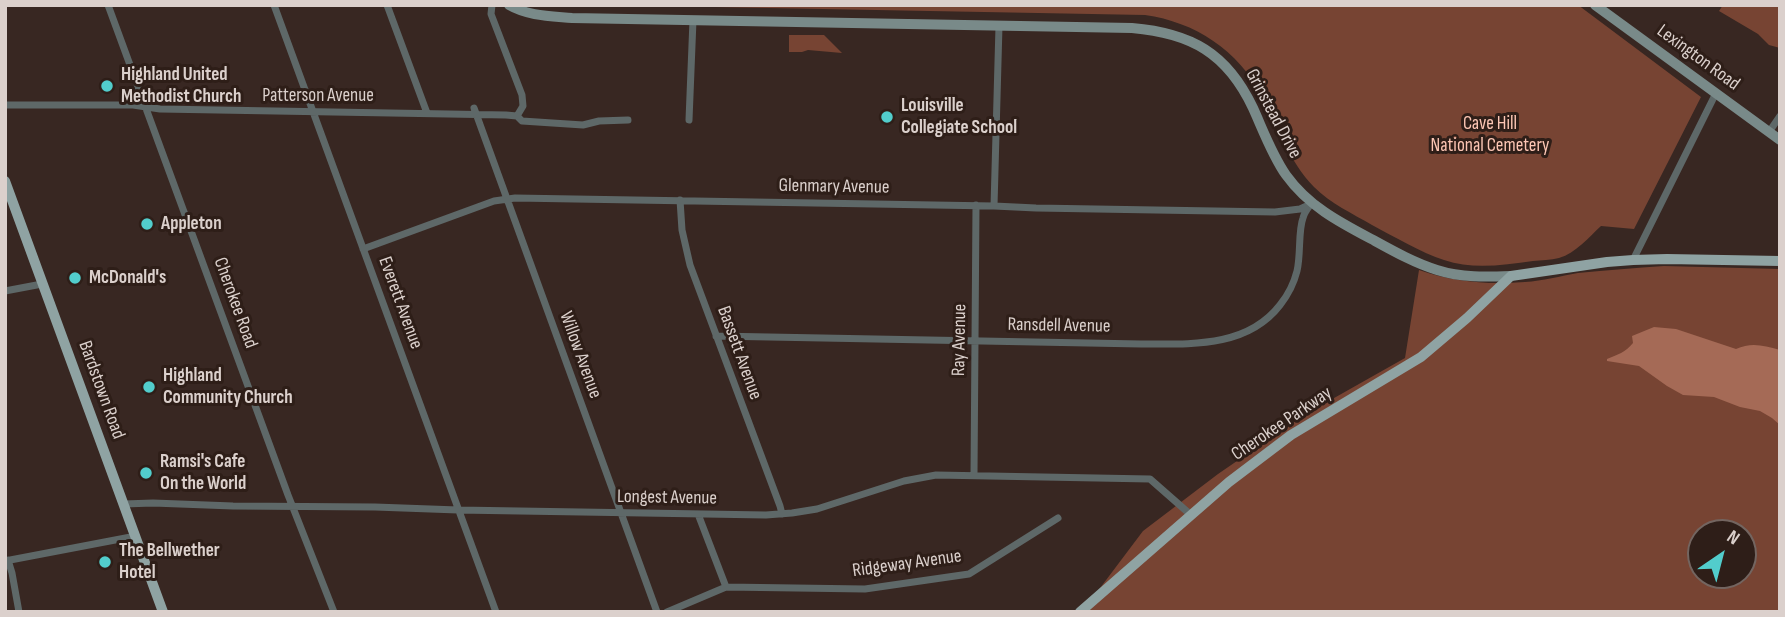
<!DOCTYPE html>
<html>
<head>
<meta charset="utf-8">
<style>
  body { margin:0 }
  #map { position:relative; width:1785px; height:617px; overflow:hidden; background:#382722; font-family:"Sofia Sans Condensed",sans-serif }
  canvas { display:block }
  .frame { position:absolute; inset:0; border:7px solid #dbd0cc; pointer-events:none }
  .north { position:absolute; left:1687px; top:519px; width:70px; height:70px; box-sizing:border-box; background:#2e1e18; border:2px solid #736560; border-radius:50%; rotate:35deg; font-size:19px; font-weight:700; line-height:28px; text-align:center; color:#dbd0cc }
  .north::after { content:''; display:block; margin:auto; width:24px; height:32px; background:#52cdcc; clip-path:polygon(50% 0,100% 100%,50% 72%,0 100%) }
</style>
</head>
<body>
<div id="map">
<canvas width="1785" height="617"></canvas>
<div class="frame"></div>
<div class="north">N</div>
</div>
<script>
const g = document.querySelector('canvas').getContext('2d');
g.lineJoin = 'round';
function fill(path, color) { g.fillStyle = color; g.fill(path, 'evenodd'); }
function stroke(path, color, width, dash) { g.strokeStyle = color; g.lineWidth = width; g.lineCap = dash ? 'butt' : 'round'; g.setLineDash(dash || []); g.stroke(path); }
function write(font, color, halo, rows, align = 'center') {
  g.font = font + ' "Sofia Sans Condensed",sans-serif'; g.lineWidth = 6; g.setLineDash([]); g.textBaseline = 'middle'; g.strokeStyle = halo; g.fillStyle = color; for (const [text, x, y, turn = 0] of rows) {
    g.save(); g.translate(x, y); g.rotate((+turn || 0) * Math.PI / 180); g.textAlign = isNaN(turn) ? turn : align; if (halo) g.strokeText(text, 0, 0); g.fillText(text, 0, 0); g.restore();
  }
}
fill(new Path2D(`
  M607,5H1578L1701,97L1634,229L1601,226C1589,237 1576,253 1559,258C1551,260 1541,260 1533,261C1503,265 1473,270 1444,260C1422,253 1393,236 1372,225C1353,214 1330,203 1314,187C1289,161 1278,128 1262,96C1238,50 1195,22 1145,15Z
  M1723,5H1780V48L1769,45L1758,34L1719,11Z
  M789,35H824L842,53L808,50L802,52H789Z
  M1664,266L1780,269V612H1082L1143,531L1218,474L1304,415L1405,358L1419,270C1454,282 1488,285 1525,282C1543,281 1560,276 1578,273C1607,270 1635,268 1664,266ZM1701,533H1743V575H1701Z`), '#743');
fill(new Path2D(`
  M1654,327L1676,329L1736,349C1751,342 1763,345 1780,350V425L1772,418L1760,411L1740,407L1714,397L1683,395L1667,386L1639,366L1607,361V359C1617,355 1626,352 1633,343L1632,336Z`), '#a56a56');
stroke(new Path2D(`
  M108,5L288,495L334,612
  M274,5L496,612
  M387,5L427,113
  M492,5L491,14L522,95L523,106L517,116
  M5,105H133L160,109L506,115L517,116L522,121L583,125L599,121L628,120
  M474,108L657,612
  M689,120L693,20
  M1769,132L1780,116
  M680,200L682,230L690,265L780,506L782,514
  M994,206L999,26
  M363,249L494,201L515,198L994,206L1036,208L1275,212L1300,209L1311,204
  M1633,260L1716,93
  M5,291L42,284
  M716,336L1141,344C1190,344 1247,348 1280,305C1288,295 1294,283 1297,271C1301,255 1298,231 1303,218C1304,213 1308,208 1311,204
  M974,475L976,205
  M124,504L153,503L233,506L375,507L458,510L766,515L792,513L817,509L904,481L936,475L1150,479L1191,515
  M698,514L726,587
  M8,560L12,573L19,612
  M5,561L136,536
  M667,612L726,587L865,589L969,574L1058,518`), '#5e6868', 7);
stroke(new Path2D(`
  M509,5C528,16 550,16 572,18L1132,28C1191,33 1227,53 1253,108C1263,130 1272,155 1286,175C1309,207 1341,223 1375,241C1395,252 1415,263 1437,270C1462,278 1486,277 1511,276
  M1595,5L1780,140`), '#798a89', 10);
stroke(new Path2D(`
  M5,181L163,612
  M1080,612L1229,482L1291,435L1421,357L1467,318L1511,276L1607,262L1633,260L1667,259L1780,261`), '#8fa3a3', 10);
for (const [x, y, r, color] of [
  [107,86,7,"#52cdcc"],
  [887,117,7,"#52cdcc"],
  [147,224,7,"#52cdcc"],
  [75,278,7,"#52cdcc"],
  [149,387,7,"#52cdcc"],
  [146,473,7,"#52cdcc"],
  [105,562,7,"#52cdcc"]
]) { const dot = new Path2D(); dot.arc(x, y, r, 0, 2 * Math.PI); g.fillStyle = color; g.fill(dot); stroke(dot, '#2e1e18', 2.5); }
write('19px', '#dbd0cc', '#2e1e18', [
  ["Lexington Road",1698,58,36],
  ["Patterson Avenue",318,96],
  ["Grinstead Drive",1273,114,62],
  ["Glenmary Avenue",834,187,1],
  ["Cherokee Road",235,303,70],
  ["Everett Avenue",400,303,70],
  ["Ransdell Avenue",1059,326,1],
  ["Ray Avenue",960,340,-89],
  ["Bassett Avenue",739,353,70],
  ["Willow Avenue",580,355,70],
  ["Bardstown Road",101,390,70],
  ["Cherokee Parkway",1282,424,-34],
  ["Longest Avenue",667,498,1],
  ["Ridgeway Avenue",907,564,-8]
]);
write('bold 19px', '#dbd0cc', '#2e1e18', [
  ["Highland United",121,75],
  ["Methodist Church",121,97],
  ["Louisville",901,106],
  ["Collegiate School",901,128],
  ["Appleton",161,224],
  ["McDonald's",89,278],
  ["Highland",163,376],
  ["Community Church",163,398],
  ["Ramsi's Cafe",160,462],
  ["On the World",160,484],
  ["The Bellwether",119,551],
  ["Hotel",119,573]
], 'left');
write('19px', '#fdc6b4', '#2e1e18', [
  ["Cave Hill",1490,124],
  ["National Cemetery",1490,146]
]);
</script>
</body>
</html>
